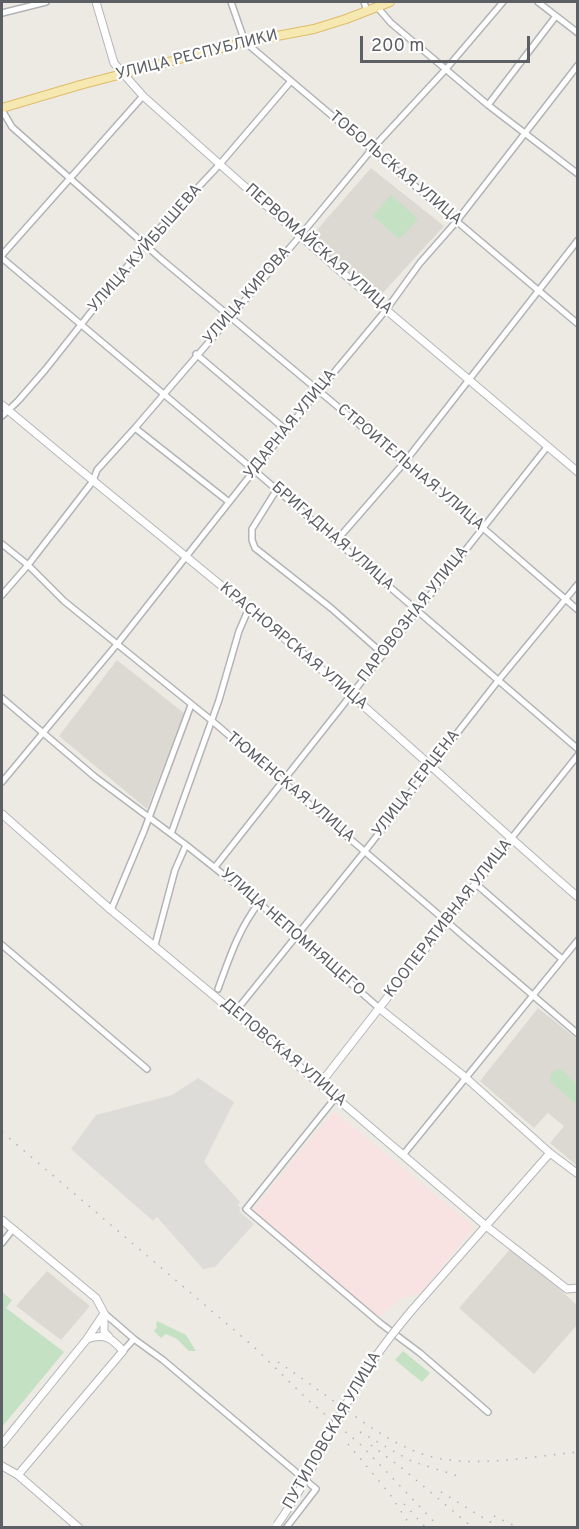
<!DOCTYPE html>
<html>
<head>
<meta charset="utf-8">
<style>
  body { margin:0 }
  #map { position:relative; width:579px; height:1529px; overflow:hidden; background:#edeae4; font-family:Overpass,sans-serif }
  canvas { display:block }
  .frame { position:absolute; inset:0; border:3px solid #5c5f63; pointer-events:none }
  .scale { position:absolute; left:360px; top:36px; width:170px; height:27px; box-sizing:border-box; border:3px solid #5c5f63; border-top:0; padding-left:8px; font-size:18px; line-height:21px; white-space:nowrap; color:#5c5f63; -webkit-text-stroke:4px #fff; paint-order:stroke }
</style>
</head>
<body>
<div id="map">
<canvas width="579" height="1529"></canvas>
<div class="frame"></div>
<div class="scale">200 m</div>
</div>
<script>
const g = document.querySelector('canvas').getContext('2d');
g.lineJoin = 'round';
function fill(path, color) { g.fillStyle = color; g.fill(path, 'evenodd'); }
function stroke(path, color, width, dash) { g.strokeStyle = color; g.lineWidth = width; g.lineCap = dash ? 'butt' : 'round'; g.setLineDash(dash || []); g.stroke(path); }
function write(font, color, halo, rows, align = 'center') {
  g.font = font + ' Overpass,sans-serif'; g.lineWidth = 4.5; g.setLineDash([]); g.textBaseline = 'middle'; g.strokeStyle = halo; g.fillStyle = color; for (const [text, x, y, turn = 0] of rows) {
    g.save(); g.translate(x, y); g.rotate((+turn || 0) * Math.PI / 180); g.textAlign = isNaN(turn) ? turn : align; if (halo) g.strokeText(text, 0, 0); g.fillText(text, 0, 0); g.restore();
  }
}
fill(new Path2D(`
  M198,1078L234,1102L204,1162L240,1202L238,1205L241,1208L239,1211L254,1224L215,1267L203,1269L157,1217L153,1221L71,1149L96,1115L172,1095Z`), '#dedcd8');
fill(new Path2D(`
  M371,168L444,226L379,297L309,239Z
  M117,660L184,713L147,809L59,736Z
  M538,1008L577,1039L576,1165L550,1143L564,1126L548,1113L534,1128L480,1081Z
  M512,1247L577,1305V1325L534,1374L459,1308Z
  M47,1271L90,1306L61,1340L16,1306Z`), '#dcd9d2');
fill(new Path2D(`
  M334,1111L474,1227L421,1293L399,1299L377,1319L250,1213Z`), '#f8e3e2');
fill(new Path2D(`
  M391,195L418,219L399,239L373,216Z
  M561,1069L577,1084V1103L573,1102L550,1081L551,1074L556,1070Z
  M2,1292L12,1300L6,1308L64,1352L2,1427Z
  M157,1321L186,1335L196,1351H189L177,1339L166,1334L161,1338L154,1331L157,1327L156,1325Z
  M403,1351L430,1373L422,1382L395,1360Z`), '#c4e1c3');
const street = new Path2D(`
  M231,2L245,42L578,324
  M364,2L367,11
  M538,2L578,33
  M378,8L391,23L488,105L578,174
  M2,13L46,2
  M488,105L556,16
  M2,110L12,127L161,259L483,528L578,610
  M2,255L143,96
  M2,258L255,471L578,749
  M196,354L286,430
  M2,416L18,401L45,370L145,244L220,164L291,81
  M135,428L229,502
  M277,489L252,529V540L255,548L331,608L383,654
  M337,540L404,463L578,240
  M2,544L28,565L64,601L211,720L578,1034
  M2,595L28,565L93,481L97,470L135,428L300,236L372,149L446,69L503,2
  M2,698L95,777L186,845L259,903L379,1008
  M2,782L118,643L286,430L386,310L420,263L456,222L578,65
  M171,834L219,700L239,631L249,608
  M510,840L578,755
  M215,867L547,447
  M476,884L562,959
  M111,910L144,831L191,705
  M2,945L147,1069
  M155,945L175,870L186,845
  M218,989C229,959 239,928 259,903
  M235,1012L365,851L497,682L578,584
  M336,1097L246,1209L380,1323L420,1353L488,1412
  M403,1155L578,940
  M2,1243L13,1229
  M104,1313L134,1339L163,1360L316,1489L286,1528
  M123,1351L134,1339`);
const secondary = new Path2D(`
  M96,2L114,63L143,96L332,264L578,472
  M2,405C117,502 236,595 351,695C427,761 501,831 578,897
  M2,814L111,910L320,1084L486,1226L567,1289L578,1288
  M379,1008L465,1077L550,1153L578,1174
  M320,1084L510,840
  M2,1220L96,1298L104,1313V1332L109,1337
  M412,1310L550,1153
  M2,1444L87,1339L103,1315
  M2,1466L18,1475L79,1528
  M18,1475L123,1351C112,1338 105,1333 87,1339`);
const primary = new Path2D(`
  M2,108L80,85L245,42L314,29L346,19L390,2`);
stroke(street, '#b1b4b7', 8);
stroke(secondary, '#b3b6ba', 9);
stroke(primary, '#e0bc69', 10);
stroke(street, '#fff', 5);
stroke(secondary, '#fff', 7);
stroke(primary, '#f5e8b0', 8);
stroke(new Path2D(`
  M2,1132L254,1347L308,1400L361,1445L440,1528
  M278,1362C297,1375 316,1388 335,1402C369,1426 405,1455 449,1460C491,1465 536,1456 578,1452
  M360,1432L411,1461L461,1477
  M348,1444L389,1493L412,1528
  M371,1445L403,1469L473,1528
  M441,1492L500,1528
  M404,1504L426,1528
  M494,1516L519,1528`), '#b2b3b3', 1.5, [1.5, 8]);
const secondaryBridge = new Path2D(`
  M277,1525C308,1481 330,1432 357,1385C373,1358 392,1334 412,1310`);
stroke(secondaryBridge, '#b3b6ba', 9, []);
stroke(secondaryBridge, '#fff', 7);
write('16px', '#5c5f63', '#fff', [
  ["УЛИЦА РЕСПУБЛИКИ",197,56,-14],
  ["ТОБОЛЬСКАЯ УЛИЦА",395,169,40],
  ["УЛИЦА КУЙБЫШЕВА",146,249,-49],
  ["ПЕРВОМАЙСКАЯ УЛИЦА",318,250,41],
  ["УЛИЦА КИРОВА",248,296,-49],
  ["УДАРНАЯ УЛИЦА",291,425,-51],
  ["СТРОИТЕЛЬНАЯ УЛИЦА",410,468,40],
  ["БРИГАДНАЯ УЛИЦА",332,537,41],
  ["ПАРОВОЗНАЯ УЛИЦА",414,615,-52],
  ["КРАСНОЯРСКАЯ УЛИЦА",293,647,40],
  ["УЛИЦА ГЕРЦЕНА",417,784,-52],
  ["ТЮМЕНСКАЯ УЛИЦА",290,788,40],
  ["КООПЕРАТИВНАЯ УЛИЦА",449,919,-52],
  ["УЛИЦА НЕПОМНЯЩЕГО",292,933,41],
  ["ДЕПОВСКАЯ УЛИЦА",283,1053,40],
  ["ПУТИЛОВСКАЯ УЛИЦА",333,1431,-60]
]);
</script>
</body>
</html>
